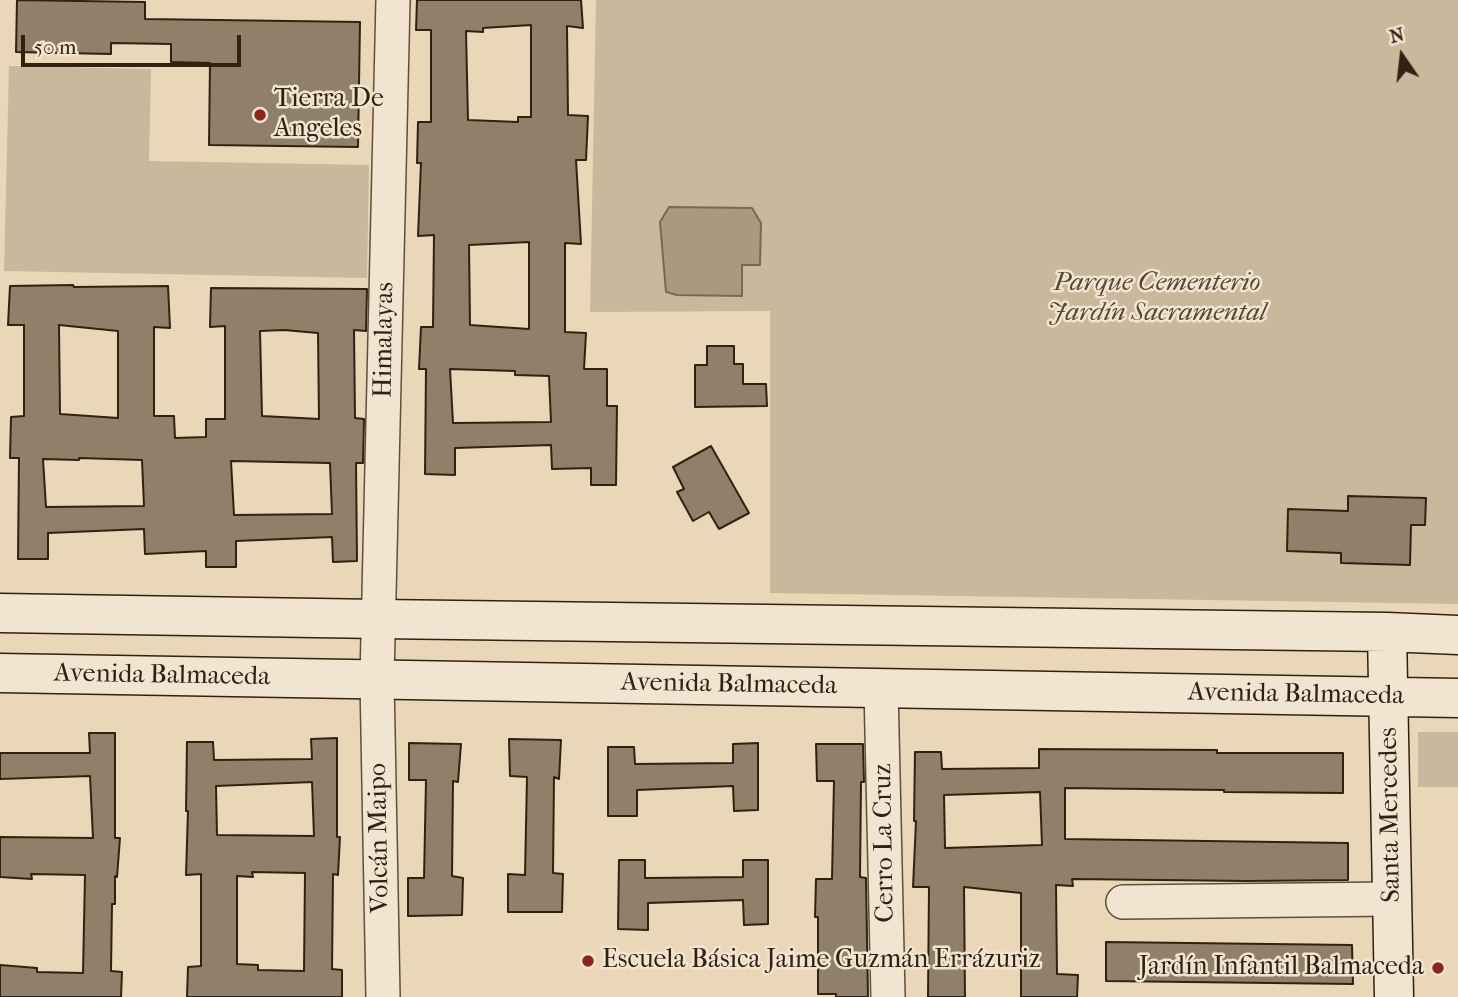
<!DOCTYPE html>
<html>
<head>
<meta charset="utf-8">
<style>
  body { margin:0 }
  #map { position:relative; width:1458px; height:997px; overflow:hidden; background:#e9d7b8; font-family:"IM FELL French Canon",serif }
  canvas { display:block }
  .north { position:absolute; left:1367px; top:21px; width:70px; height:70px; -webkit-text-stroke:5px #f1e5d1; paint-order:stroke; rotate:346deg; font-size:19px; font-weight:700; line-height:28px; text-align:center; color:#302213 }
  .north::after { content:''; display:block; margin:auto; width:24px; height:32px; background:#302213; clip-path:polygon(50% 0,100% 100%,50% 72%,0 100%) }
  .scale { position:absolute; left:21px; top:35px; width:220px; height:32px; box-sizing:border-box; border:4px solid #302213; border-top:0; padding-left:9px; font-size:21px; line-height:24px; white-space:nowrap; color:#302213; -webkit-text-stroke:5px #f1e5d1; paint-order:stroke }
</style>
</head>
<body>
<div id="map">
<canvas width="1458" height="997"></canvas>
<div class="north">N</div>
<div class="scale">50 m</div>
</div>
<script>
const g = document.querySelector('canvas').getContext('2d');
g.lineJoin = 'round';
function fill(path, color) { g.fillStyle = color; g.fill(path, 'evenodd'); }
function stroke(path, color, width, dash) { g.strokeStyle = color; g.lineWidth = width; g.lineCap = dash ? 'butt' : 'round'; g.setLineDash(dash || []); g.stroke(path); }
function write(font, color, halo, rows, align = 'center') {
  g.font = font + ' "IM FELL French Canon",serif'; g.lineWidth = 5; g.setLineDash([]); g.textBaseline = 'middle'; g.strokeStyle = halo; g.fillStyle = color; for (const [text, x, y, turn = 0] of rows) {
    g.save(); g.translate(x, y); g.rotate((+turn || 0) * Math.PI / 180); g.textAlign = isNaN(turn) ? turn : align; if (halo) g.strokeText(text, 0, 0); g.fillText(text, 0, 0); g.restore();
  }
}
fill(new Path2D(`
  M596,0H1458V604L770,593V311L590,312Z
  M9,66L151,69L149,161L369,165L367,278L4,271Z
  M1418,732H1458V787H1418Z`), '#cab89c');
const water = new Path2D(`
  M669,207L752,208L761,223L760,265H742V296L677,295L666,292L660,222Z`);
fill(water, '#aa9980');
stroke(water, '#796954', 2);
const building = new Path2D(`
  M17,0L145,2V19L360,22L358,147L209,145L210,63L171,62V44L111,43V54L16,52Z
  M417,0H581L583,28L567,26L568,115L588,116L586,160H576L581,244L565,243V332L586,333L584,369H607V406H617L616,485H591V468L552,469L551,445L455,448V475L425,474L426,369H419L421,327H433L434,235L418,236L421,163H417L418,122H431V30H416ZM531,25V117H518V122L468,120L466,31L483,32V28ZM529,242V329L470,325L469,245ZM450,369L515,371V375L549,376L551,422L453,423Z
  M73,285L74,287L168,286L170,328L154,327V416H174L175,438L206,437V419H225V326L210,327L211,288L367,289L366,331L354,330L355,418L364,419L363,463H356L357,561L333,562L332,537L236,541V567H206V551L145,554L144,529L48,533V559H18L19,458H10L11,417L24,416V325H8L10,286ZM59,325L118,331V418L60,414ZM284,330L318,333L319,419L262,416L260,331ZM79,458L142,460L144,506L46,507L43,459L79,460ZM231,461L330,463L332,514L234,515Z
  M707,346H734V364H743V384H766L767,406L695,407V365H707Z
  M711,446L749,513L719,529L709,512L693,521L677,492L684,489L673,467Z
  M1348,496L1426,498L1425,525H1411L1410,565L1341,563V553L1287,551L1288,509L1348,511Z
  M89,733H115V838H120L117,877L115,876V904H112L111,971L122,972L121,997H0V965L37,968V972L83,973L85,875L31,874L32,879L0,877V837L93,838L90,776L0,779V753H90Z
  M337,738V837H340L338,875L333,874L332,969L342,970V997H187L188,967L201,966V874L186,875L188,811H186L187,742H213L214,760L312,759L311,739ZM312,782L314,836L217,835L216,786ZM252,872L305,873L304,971L258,970V965L237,964V876L253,877Z
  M509,739L561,740L559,779L554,777L553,873L563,874L562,912H508V874L525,875L527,777L510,776Z
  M409,743L461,744L458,782L453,781L452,876L463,878L462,915L408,916V878H424L426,780H409Z
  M758,743V810L734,811L733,786L637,790V816H608V747H634L635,764L733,763V744Z
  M816,744H863L864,782H861L860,877L866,878L868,997H836V994H818V917H815L816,879H832L834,781H817Z
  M1039,749L1217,750V753H1343V793L1224,792V790L1065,788V839L1348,843V880L1247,881L1072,879L1073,886L1056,885L1057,974L1078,975L1077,997H1021V893L964,887L965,997H928L929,887H913L916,821H914L915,752H941L942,769L1039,768ZM1040,792L1042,845L945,848L944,795Z
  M619,860H645V878L743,877V860H768V924L744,925L743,900L648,903V930L618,929Z
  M1106,942L1352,945L1353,984L1106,981Z`);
fill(building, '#908069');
stroke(building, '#302213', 2);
const street = new Path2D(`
  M881,688L888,997
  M1123,902L1392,899
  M383,997L377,679L393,0`);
const secondary = new Path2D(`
  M0,613L379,619L1387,632L1458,635
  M1387,632L1394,997
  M0,673L1458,698`);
stroke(street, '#5e4f3c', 36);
stroke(secondary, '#302213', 41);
stroke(street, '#f1e5d1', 33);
stroke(secondary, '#f1e5d1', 38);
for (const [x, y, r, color] of [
  [260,115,7,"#8f2418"],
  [588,961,7,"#8f2418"],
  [1438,968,7,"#8f2418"]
]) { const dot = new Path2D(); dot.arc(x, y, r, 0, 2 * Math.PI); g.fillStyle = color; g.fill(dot); stroke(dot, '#f1e5d1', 2.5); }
write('26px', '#302213', '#f1e5d1', [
  ["Tierra De",274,100],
  ["Angeles",274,130],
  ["Escuela Básica Jaime Guzmán Errázuriz",602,961],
  ["Jardín Infantil Balmaceda",1424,968,"right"]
], 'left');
write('italic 26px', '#564835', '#f1e5d1', [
  ["Parque Cementerio",1157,284],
  ["Jardín Sacramental",1157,314]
]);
write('26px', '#302213', '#f1e5d1', [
  ["Himalayas",385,340,-89],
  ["Avenida Balmaceda",162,676,1],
  ["Avenida Balmaceda",729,685,1],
  ["Avenida Balmaceda",1296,695,1],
  ["Santa Mercedes",1391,815,-91],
  ["Volcán Maipo",380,838,-91],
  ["Cerro La Cruz",885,843,-91]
]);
</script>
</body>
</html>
